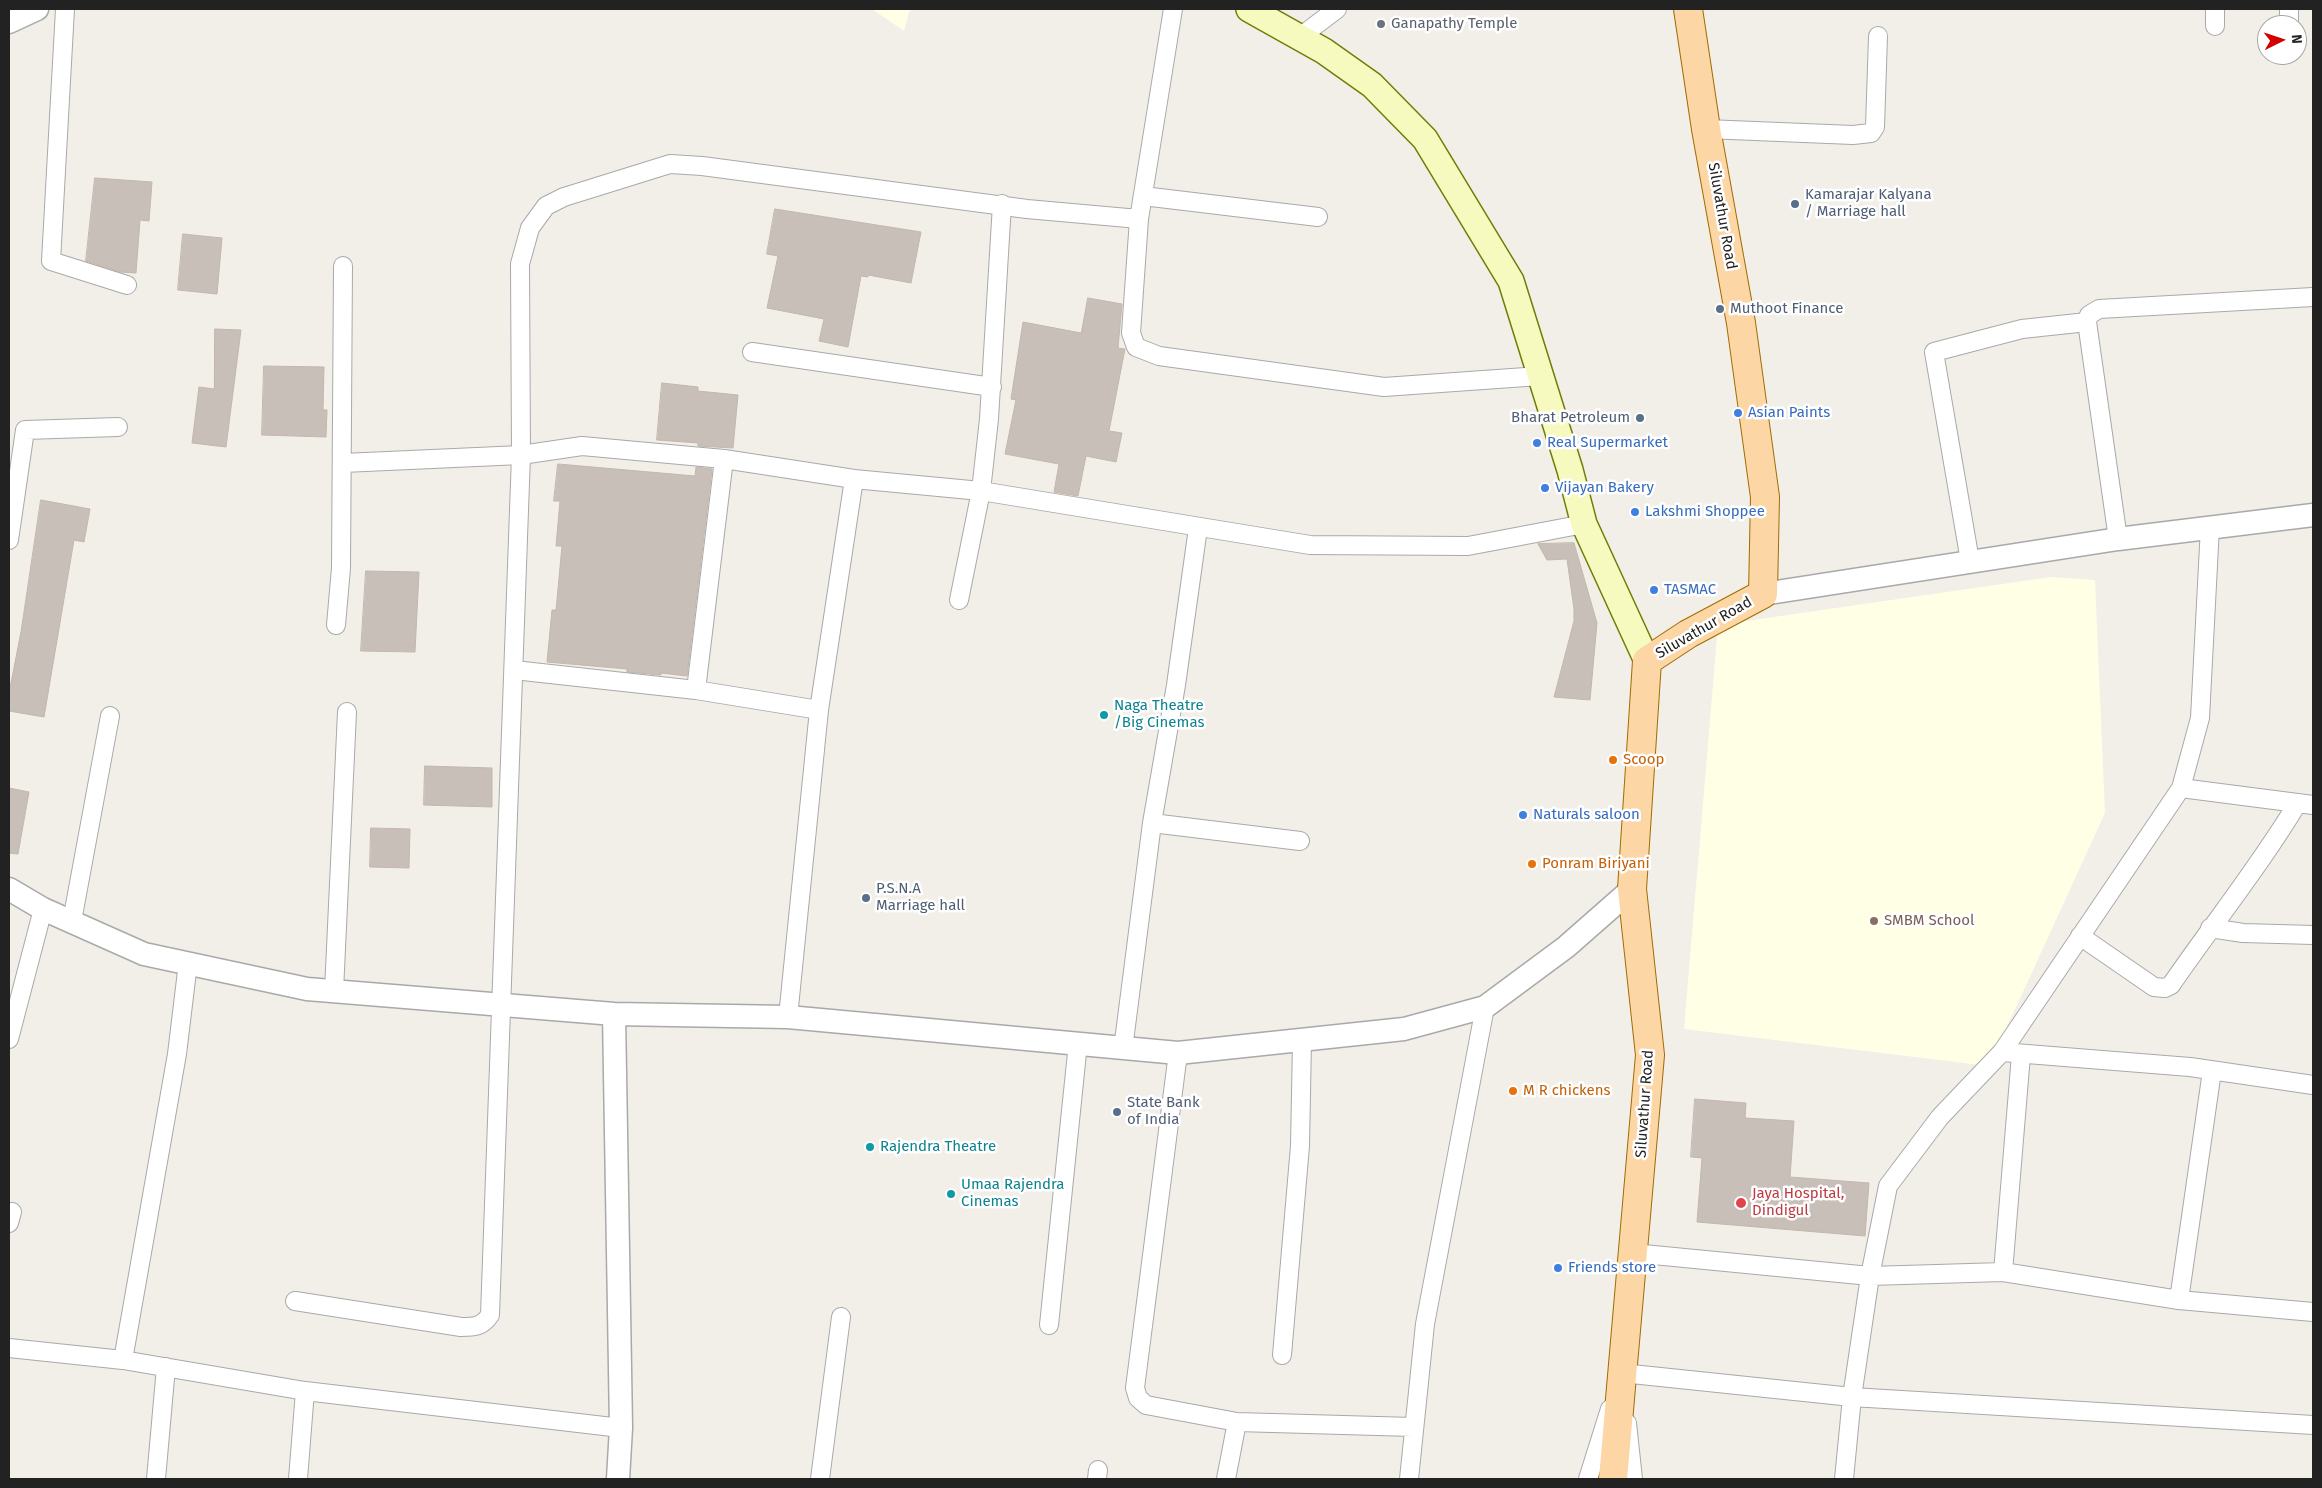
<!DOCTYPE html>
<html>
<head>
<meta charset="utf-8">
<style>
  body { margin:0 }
  #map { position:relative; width:2322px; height:1488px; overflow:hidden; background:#f2efe9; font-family:"Fira Sans",sans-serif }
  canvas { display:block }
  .frame { position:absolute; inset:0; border:10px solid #222; pointer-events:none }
  .north { position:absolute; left:2257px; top:15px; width:50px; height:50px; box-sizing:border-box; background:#fff; border:1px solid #a7a7a7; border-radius:50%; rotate:86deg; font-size:14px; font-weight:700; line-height:20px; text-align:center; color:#222 }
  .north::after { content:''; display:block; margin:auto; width:18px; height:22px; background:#d40000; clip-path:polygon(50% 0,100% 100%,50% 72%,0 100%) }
</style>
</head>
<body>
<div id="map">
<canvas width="2322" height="1488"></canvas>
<div class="frame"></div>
<div class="north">N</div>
</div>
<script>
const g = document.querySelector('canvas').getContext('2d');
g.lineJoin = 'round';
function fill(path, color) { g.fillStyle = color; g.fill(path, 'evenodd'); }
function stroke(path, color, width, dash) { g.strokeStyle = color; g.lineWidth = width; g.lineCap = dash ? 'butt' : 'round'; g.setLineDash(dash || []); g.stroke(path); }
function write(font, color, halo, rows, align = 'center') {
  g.font = font + ' "Fira Sans",sans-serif'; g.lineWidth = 5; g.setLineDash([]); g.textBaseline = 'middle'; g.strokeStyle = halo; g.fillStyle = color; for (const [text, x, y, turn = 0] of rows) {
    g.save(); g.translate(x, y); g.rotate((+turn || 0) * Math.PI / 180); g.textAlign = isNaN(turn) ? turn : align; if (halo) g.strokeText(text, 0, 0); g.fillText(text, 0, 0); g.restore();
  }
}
fill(new Path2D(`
  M872,9H910L904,31Z
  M2051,577L2095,580L2105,813L1989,1066L1684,1029L1718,625Z`), '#ffffe5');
const building = new Path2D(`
  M95,178L152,182L149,221L140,220L136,273L120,272L86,261Z
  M775,209L921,232L911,283L868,275V277L861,276L848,347L819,341L824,319L767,308L778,256L767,254Z
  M183,234L222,238L217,294L178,290Z
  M1088,298L1122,304L1118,348L1125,349L1109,431L1122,433L1116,462L1086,456L1078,496L1054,492L1059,464L1005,454L1016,400L1011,399L1023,322L1081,333Z
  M215,329L241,330L226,447L192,443L199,387L214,389Z
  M264,366L324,367L323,410H327L326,437L262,435Z
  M662,383L698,387V391L738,395L733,448L698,446V443L657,440Z
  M558,464L695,476L696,467L712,469L687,676L661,673V675L627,672V669L547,662L552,610H556L562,546H556L560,501H554Z
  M41,500L90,509L84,542L74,540L44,717L9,711V693L21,632Z
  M1574,543L1597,623L1590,700L1554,697L1574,621V609L1567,559L1547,560L1538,544Z
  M366,571L419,572L415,652L361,651Z
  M425,766L492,768V807L424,805Z
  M9,788L29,792L18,854L9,853Z
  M371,828L410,829L409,868L370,867Z
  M1695,1099L1746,1103L1745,1118L1794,1121L1790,1177L1869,1183L1865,1236L1697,1222L1702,1158L1691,1157Z`);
fill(building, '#c7bfb8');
stroke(building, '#c4b6ab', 1);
const minor = new Path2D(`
  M65,9L51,261L127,285
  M1173,9L1139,219L1131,333L1136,347L1159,356L1384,387L1540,376
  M2289,9V25
  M2215,26V9
  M1300,37L1337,9
  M1706,129L1853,135L1871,133L1875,127L1878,36
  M1143,196L1318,217
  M752,352L992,387
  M343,463L521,455L582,446L724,459L854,479L981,491L1310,545L1468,546L1584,524
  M2118,539L2087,322L2089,315L2099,309L2313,297
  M9,540L25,430L118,427
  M1970,561L1934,352L2022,329L2087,322
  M959,600L981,491L989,419L1002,204
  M336,625L341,568L343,266
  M514,670L696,690L819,710
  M696,690L724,459
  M2181,788L2313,805
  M1152,823L1300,841
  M72,921L110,716
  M2210,928L2243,933L2313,935
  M2080,936L2154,987L2165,988L2171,985C2213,924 2259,867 2297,804
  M334,991L347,712
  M788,1017L819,710L854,479
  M9,1039L43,909
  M1123,1049L1152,823L1176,685L1198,528
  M2002,1052L2190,1067L2313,1085
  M1178,1053L1135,1388L1138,1398L1146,1405L1237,1422L1413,1427
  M9,1223L12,1212
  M1633,1253L1870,1276L2003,1272L2179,1300L2313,1312
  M2003,1272L2021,1055
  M2179,1300L2212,1071
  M295,1301L461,1327C474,1327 482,1327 490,1315L521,455L520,264L530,228L546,206L564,197L670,164L702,166L1027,209L1139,219
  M1049,1325L1078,1043
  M9,1348L123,1360L305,1391L621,1428
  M1282,1355L1300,1146L1302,1041
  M123,1360L177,1054L188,963
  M1622,1373L1852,1397L2313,1425
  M1627,1423L1633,1479
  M156,1479L166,1367
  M298,1479L305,1391
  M820,1479L841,1317
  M1097,1479L1098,1470
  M1226,1479L1237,1422
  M1409,1479L1425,1324L1485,1007
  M1588,1479L1610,1409
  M1844,1479L1852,1397L1870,1276L1888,1186L1940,1117L2002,1052L2181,788L2200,718L2210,527`);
const tertiary = new Path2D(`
  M9,22L37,9
  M1763,594L2118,539L2313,515
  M9,889L43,909L144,954L307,989L614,1014L788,1017L1178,1053L1404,1029L1485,1007L1566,947L1632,889
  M614,1014L621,1428L618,1479`);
const secondary = new Path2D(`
  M1249,9L1324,51L1372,85L1425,139L1511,281L1570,470L1584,524L1647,661`);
const primary = new Path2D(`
  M1613,1479L1650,1055L1632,889L1647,661L1688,634L1763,594L1765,497L1741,323L1706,129L1688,9`);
stroke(minor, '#a9a9a9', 20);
stroke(tertiary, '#a9a9a9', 25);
stroke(secondary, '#707d05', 28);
stroke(primary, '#a06b00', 30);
stroke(minor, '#fff', 18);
stroke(tertiary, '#fff', 22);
stroke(secondary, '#f7fabf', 25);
stroke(primary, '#fcd6a4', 28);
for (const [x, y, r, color] of [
  [1381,24,5,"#6b7280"],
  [1795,204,5,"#5c6f8a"],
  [1720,309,5,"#5c6f8a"],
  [1738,413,5,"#3f7fe0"],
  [1640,418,5,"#5c6f8a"],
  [1537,443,5,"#3f7fe0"],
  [1545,488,5,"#3f7fe0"],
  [1635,512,5,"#3f7fe0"],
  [1654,590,5,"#3f7fe0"],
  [1104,715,5,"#0f9aa8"],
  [1613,760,5,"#e8710a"],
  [1523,815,5,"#3f7fe0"],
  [1532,864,5,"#e8710a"],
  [866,898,5,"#5c6f8a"],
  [1874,921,5,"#8d6e63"],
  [1513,1091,5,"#e8710a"],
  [1117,1112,5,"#5c6f8a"],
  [870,1147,5,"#0f9aa8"],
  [951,1194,5,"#0f9aa8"],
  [1741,1203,6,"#e0444e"],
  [1558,1268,5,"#3f7fe0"]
]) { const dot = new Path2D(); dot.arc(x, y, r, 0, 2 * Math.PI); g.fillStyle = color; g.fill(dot); stroke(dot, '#fff', 2); }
write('15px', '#5b616d', '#fff', [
  ["Ganapathy Temple",1391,24]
], 'left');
write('15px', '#4e5e75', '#fff', [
  ["Kamarajar Kalyana",1805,195],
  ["/ Marriage hall",1805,212],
  ["Muthoot Finance",1730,309],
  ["Bharat Petroleum",1630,418,"right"],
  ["P.S.N.A",876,889],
  ["Marriage hall",876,906],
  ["State Bank",1127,1103],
  ["of India",1127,1120]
], 'left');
write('15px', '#222', '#fff', [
  ["Siluvathur Road",1722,216,80],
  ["Siluvathur Road",1704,628,-30],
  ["Siluvathur Road",1645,1104,-86]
]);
write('15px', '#366cbe', '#fff', [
  ["Asian Paints",1748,413],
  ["Real Supermarket",1547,443],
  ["Vijayan Bakery",1555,488],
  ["Lakshmi Shoppee",1645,512],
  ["TASMAC",1664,590],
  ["Naturals saloon",1533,815],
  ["Friends store",1568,1268]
], 'left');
write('15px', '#0d838f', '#fff', [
  ["Naga Theatre",1114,706],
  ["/Big Cinemas",1114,723],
  ["Rajendra Theatre",880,1147],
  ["Umaa Rajendra",961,1185],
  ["Cinemas",961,1202]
], 'left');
write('15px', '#c56008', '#fff', [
  ["Scoop",1623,760],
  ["Ponram Biriyani",1542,864],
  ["M R chickens",1523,1091]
], 'left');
write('15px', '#785e54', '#fff', [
  ["SMBM School",1884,921]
], 'left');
write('15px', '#be3a42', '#fff', [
  ["Jaya Hospital,",1752,1194],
  ["Dindigul",1752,1211]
], 'left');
</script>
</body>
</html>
